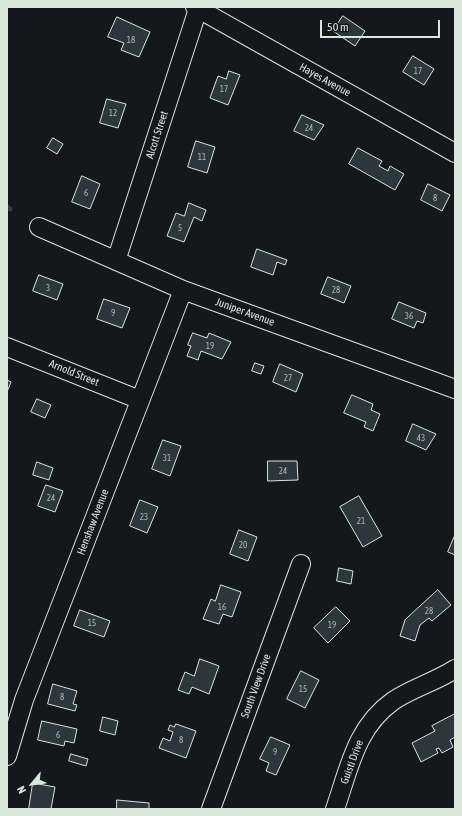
<!DOCTYPE html>
<html>
<head>
<meta charset="utf-8">
<style>
  body { margin:0 }
  #map { position:relative; width:462px; height:816px; overflow:hidden; background:#14181c; font-family:"Asap Condensed",sans-serif }
  canvas { display:block }
  .frame { position:absolute; inset:0; border:8px solid #d8e6dc; pointer-events:none }
  .north { position:absolute; left:12px; top:764px; width:40px; height:40px; -webkit-text-stroke:3px #14181c; paint-order:stroke; rotate:241deg; font-size:11px; font-weight:700; line-height:16px; text-align:center; color:#d8e6dc }
  .north::after { content:''; display:block; margin:auto; width:14px; height:18px; background:#d8e6dc; clip-path:polygon(50% 0,100% 100%,50% 72%,0 100%) }
  .scale { position:absolute; left:320px; top:20px; width:120px; height:18px; box-sizing:border-box; border:2px solid #d8e6dc; border-top:0; padding-left:5px; font-size:12px; line-height:14px; white-space:nowrap; color:#d8e6dc; -webkit-text-stroke:3px #14181c; paint-order:stroke }
</style>
</head>
<body>
<div id="map">
<canvas width="462" height="816"></canvas>
<div class="frame"></div>
<div class="north">N</div>
<div class="scale">50 m</div>
</div>
<script>
const g = document.querySelector('canvas').getContext('2d');
g.lineJoin = 'round';
function stroke(path, color, width, dash) { g.strokeStyle = color; g.lineWidth = width; g.lineCap = dash ? 'butt' : 'round'; g.setLineDash(dash || []); g.stroke(path); }
function fill(path, color) { g.fillStyle = color; g.fill(path, 'evenodd'); }
function write(font, color, halo, rows, align = 'center') {
  g.font = font + ' "Asap Condensed",sans-serif'; g.lineWidth = 3; g.setLineDash([]); g.textBaseline = 'middle'; g.strokeStyle = halo; g.fillStyle = color; for (const [text, x, y, turn = 0] of rows) {
    g.save(); g.translate(x, y); g.rotate((+turn || 0) * Math.PI / 180); g.textAlign = isNaN(turn) ? turn : align; if (halo) g.strokeText(text, 0, 0); g.fillText(text, 0, 0); g.restore();
  }
}
stroke(new Path2D(`
  M7,207L10,209`), '#363b3e', 5);
const building = new Path2D(`
  M343,16L365,31L355,46L333,31Z
  M117,17L150,32L139,57L121,50L124,43L108,37Z
  M413,56L434,69L424,85L403,72Z
  M229,71L240,75L228,105L210,98L218,76L226,79Z
  M107,99L126,104L118,128L100,123Z
  M302,115L324,125L314,140L294,131Z
  M53,138L63,144L57,154L47,148Z
  M196,141L215,147L207,173L188,167Z
  M358,148L382,161L379,166L388,171L390,166L404,174L395,190L349,164Z
  M82,176L100,184L90,209L72,202Z
  M428,184L450,195L442,211L421,200Z
  M189,203L206,210L202,221L194,217L184,242L167,236L176,213L184,216Z
  M257,249L287,260L285,265L277,262L273,275L251,267Z
  M39,275L63,284L57,300L33,291Z
  M328,277L351,286L344,303L321,294Z
  M104,299L130,308L122,328L97,319Z
  M399,302L426,313L423,323L417,321L414,328L392,319Z
  M193,333L207,338L209,333L231,342L222,359L201,351L198,360L187,356L191,346L188,345Z
  M255,363L264,366L261,374L252,371Z
  M280,364L303,374L296,392L273,382Z
  M7,380L11,382L7,392Z
  M352,395L373,404L371,410L380,414L373,431L364,427L366,422L344,413Z
  M37,399L51,405L45,418L31,412Z
  M413,424L436,434L426,450L406,441Z
  M163,440L181,446L170,476L152,469Z
  M268,461H297L298,480L268,481Z
  M37,462L53,468L49,480L33,475Z
  M46,485L63,491L55,512L38,506Z
  M359,496L382,536L363,547L340,507Z
  M140,500L158,507L147,533L130,526Z
  M239,530L257,537L248,561L230,554Z
  M455,535V555L448,552Z
  M339,568L353,571L351,584L337,581Z
  M221,585L241,592L232,617L223,614L219,624L203,619L211,599L215,601Z
  M438,590L451,605L432,621L429,618L420,625L415,641L400,636L405,620Z
  M336,607L350,621L328,643L314,628Z
  M80,610L110,621L104,637L74,626Z
  M200,659L219,666L209,694L192,687L189,694L178,690L185,672L194,676Z
  M301,671L319,680L305,708L287,699Z
  M53,684L77,691L73,704L77,705L75,711L48,704Z
  M455,714V737L450,740L453,747L442,753L439,748L436,749L438,753L421,762L412,743L435,731L432,726Z
  M103,717L118,721L115,735L100,731Z
  M42,721L77,729L74,743L65,741L64,746L38,740Z
  M176,724L196,731L186,758L159,748L163,738L170,741L173,732L168,730L170,725L174,727Z
  M271,737L290,745L276,775L266,771L269,763L260,759Z
  M71,754L88,759L86,766L69,761Z
  M33,783L55,787L51,809H29Z
  M117,800L149,803V809H117Z`);
fill(building, '#2c363c');
stroke(building, '#d8e6dc', 1);
const minor = new Path2D(`
  M195,7L455,153
  M39,227L183,290L455,389
  M116,261L198,9
  M7,347L140,400
  M7,756L24,700L183,290
  M211,809L301,564
  M335,809C349,769 356,727 393,701C412,688 435,682 455,669`);
stroke(minor, '#d8e6dc', 20);
stroke(minor, '#14181c', 18);
write('9px', '#adbab4', null, [
  ["18",131,40],
  ["17",418,71],
  ["17",224,89],
  ["12",113,113],
  ["24",309,128],
  ["11",202,157],
  ["6",86,193],
  ["8",435,198],
  ["5",180,228],
  ["3",48,288],
  ["28",336,290],
  ["9",113,313],
  ["36",409,316],
  ["19",210,346],
  ["27",288,378],
  ["43",421,438],
  ["31",167,458],
  ["24",283,471],
  ["24",51,498],
  ["23",144,517],
  ["21",361,521],
  ["20",243,545],
  ["16",222,607],
  ["28",429,611],
  ["15",92,623],
  ["19",332,625],
  ["15",303,689],
  ["8",62,697],
  ["6",58,735],
  ["8",181,740],
  ["9",275,752]
]);
write('11px', '#d8e6dc', '#14181c', [
  ["Hayes Avenue",325,80,29],
  ["Alcott Street",157,135,-72],
  ["Juniper Avenue",245,312,20],
  ["Arnold Street",74,373,22],
  ["Henshaw Avenue",93,522,-69],
  ["South View Drive",256,686,-70],
  ["Guisti Drive",352,762,-70]
]);
</script>
</body>
</html>
